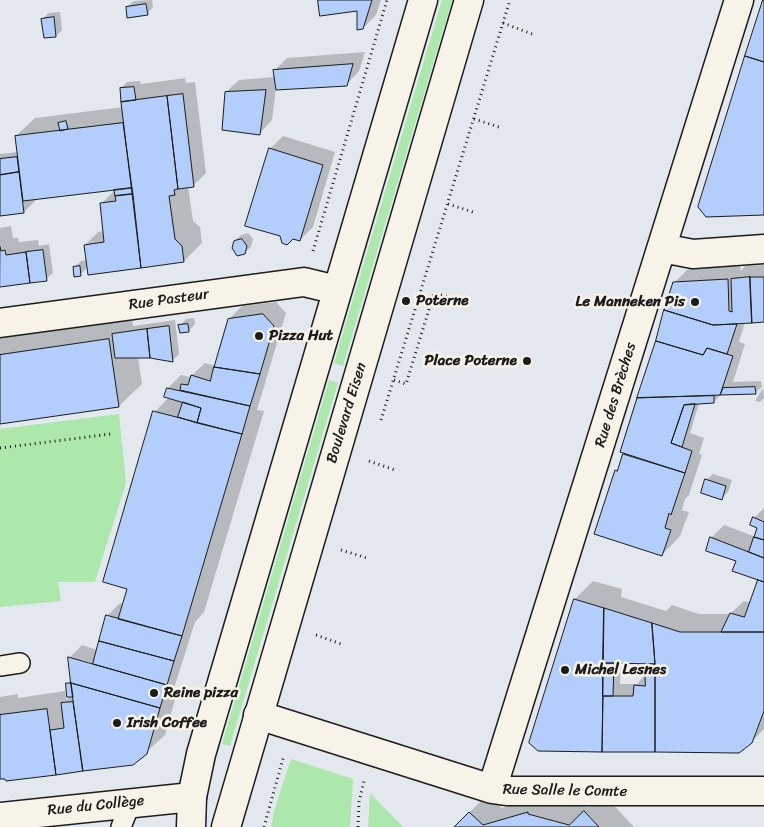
<!DOCTYPE html>
<html>
<head>
<meta charset="utf-8">
<style>
  body { margin:0 }
  canvas { display:block; background:#e3e8ee }
</style>
</head>
<body>
<canvas width="764" height="827"></canvas>
<script>
const g = document.querySelector('canvas').getContext('2d');
g.lineJoin = 'round';
function fill(path, color) { g.fillStyle = color; g.fill(path, 'evenodd'); }
function stroke(path, color, width, dash) { g.strokeStyle = color; g.lineWidth = width; g.lineCap = dash ? 'butt' : 'round'; g.setLineDash(dash || []); g.stroke(path); }
function write(font, color, halo, rows, align = 'center') {
  g.font = font + ' Sriracha,sans-serif'; g.lineWidth = 5; g.setLineDash([]); g.textBaseline = 'middle'; g.strokeStyle = halo; g.fillStyle = color; for (const [text, x, y, turn = 0] of rows) {
    g.save(); g.translate(x, y); g.rotate((+turn || 0) * Math.PI / 180); g.textAlign = isNaN(turn) ? turn : align; if (halo) g.strokeText(text, 0, 0); g.fillText(text, 0, 0); g.restore();
  }
}
fill(new Path2D(`
  M442,0H452L343,366L334,363Z
  M329,380L338,383L230,746L222,744Z
  M119,414L126,483L95,582H58L61,601L0,607V429Z
  M291,759L353,779L350,827H271L274,811Z
  M370,793L403,827H368Z`), '#ace7ac');
fill(new Path2D(`
  M152,0L153,7L147,14L127,7L134,1Z
  M319,0H381L376,15L363,28L359,10Z
  M60,12L62,30L56,36L42,19L49,13Z
  M365,52L359,71L346,85L276,88L272,120L260,133L226,92L239,80L275,77L274,71L287,58Z
  M185,78L186,83L195,82L206,173L193,186L188,187L193,221L200,227L202,243L184,261L88,267L80,275L74,268L81,261L87,260L85,245L98,232L104,231L101,204L116,189L37,199L24,212L0,215V154L18,152L16,136L35,118L123,107L124,100L121,88L127,82L140,81L141,84Z
  M283,136L335,152L313,227L300,240L270,149Z
  M11,226L13,238H18L19,242L38,240L39,246L49,244L53,273L46,279L0,285V228Z
  M248,233L253,239L251,247L244,253L235,241L241,235Z
  M764,265V321L745,322L739,342L745,344L733,382L761,381L762,387L755,393L721,394L714,402L699,403L690,433L704,438L699,454L702,455L689,495L685,499L682,510L689,512L680,536L662,555L616,471L620,466L625,453L621,452L675,282L688,269L740,266L741,271L745,266Z
  M276,302L286,313L257,410L264,411L204,612L195,622L174,688L178,689L165,735L133,764L7,780L6,777L0,778V697L18,694V698L65,691L66,700L69,697L67,684L72,680L69,658L82,645L98,650L107,616L120,603L124,604L128,588L155,412L169,397L166,396L168,388L181,375L190,377L205,363L216,366L229,319L242,306ZM82,660L99,665L98,667L82,663Z
  M132,317L133,326L175,320L179,354L173,360L138,357L142,384L119,406L0,423V336Z
  M194,318L195,324L189,331L180,326L186,319Z
  M763,388L764,398L760,402L755,401Z
  M713,474L732,480L728,492L722,498L706,480Z
  M764,508V729L751,742L654,751H602L531,742L575,599L593,581L622,589L621,597L666,611L672,605L699,614H730L744,601L751,603L760,579L711,538L724,525L756,537L759,527L754,518ZM621,662H647L646,674L637,684H620Z
  M488,794L502,808L546,794L589,807L603,794L634,827H455Z`), '#0003');
const building = new Path2D(`
  M318,0H372L363,29L357,30V11L320,16Z
  M763,0H764V62L745,56Z
  M146,4L148,15L127,18L126,7Z
  M54,17L56,37L44,38L41,19Z
  M745,56L764,62V215L706,217L698,207Z
  M353,64L347,86L276,90L273,70Z
  M134,87L136,100L121,102L120,88Z
  M266,90L260,135L222,130L225,92Z
  M183,94L194,187L178,189L167,96Z
  M167,96L178,189L174,190L175,195L169,196L175,239L182,246L184,262L141,268L121,102Z
  M66,121L68,129L60,131L58,123Z
  M123,123L132,188L23,201L15,136Z
  M269,148L323,165L300,241L293,239L287,245L282,243L280,236L245,226Z
  M17,157L19,172L0,175V159Z
  M19,172L24,213L0,216V175Z
  M132,188L133,194L115,196L114,190Z
  M133,194L141,268L88,275L84,245L104,242L100,203L116,201L115,196Z
  M242,239L247,246L245,254L237,256L232,248L234,241Z
  M0,247L1,251L5,250L6,255L26,252L30,283L0,287Z
  M43,250L47,281L30,283L26,252Z
  M80,266L81,276L74,277L73,267Z
  M750,277H764V322L752,323Z
  M750,277L752,323L713,325L664,310L673,282L728,279L729,311L732,312L731,279Z
  M664,310L713,325L737,324L727,354L707,348L703,355L656,341Z
  M263,314L274,326L260,374L214,367L228,319Z
  M188,324L189,332L180,333L178,325Z
  M169,326L173,362L150,358L147,329Z
  M147,329L150,358H115L112,334Z
  M109,339L119,407L0,424V355Z
  M656,341L703,355L707,348L733,356L720,395L637,398Z
  M214,367L260,374L250,406L180,390L181,384L188,385L191,375L210,381Z
  M755,387L756,394L720,395L723,388Z
  M167,388L250,406L242,434L197,423L201,408L164,397Z
  M714,396V403L684,405L671,443L692,451L685,473L620,452L637,398Z
  M183,402L201,408L197,423L178,417Z
  M695,404L682,447L671,443L684,405Z
  M153,411L242,434L182,636L118,619L127,589L103,582Z
  M623,454L685,473L671,515L669,513L665,528L671,530L662,556L594,534L615,470L617,471Z
  M705,479L726,486L722,500L701,493Z
  M753,517L764,522V540L754,537L757,528L750,525Z
  M710,537L764,558V582L732,571L736,561L706,551Z
  M754,537L764,540V558L749,552Z
  M758,580L764,582V632H721L730,613L744,617Z
  M574,599L604,608L602,752L538,751L529,743Z
  M604,608L652,623L655,664L603,663Z
  M106,615L182,636L174,661L99,641Z
  M652,623L680,632H764V711L752,743L739,753L655,752V664Z
  M99,641L174,661L167,685L93,664Z
  M68,657L167,685L160,708L71,683Z
  M603,663H614L613,696H603Z
  M645,664H655V752H602L603,696H633L634,685L645,686Z
  M66,683H71L73,697H67Z
  M71,683L160,708L147,754L133,765L83,771Z
  M73,702L83,771L56,775L50,730L64,728L61,703Z
  M47,709L56,775L6,781L5,779H0V715Z
  M584,811L599,827H454L469,812L483,825L528,812V814L569,825Z`);
fill(building, '#b3cefb');
stroke(building, '#1c1c1c', 1);
const service = new Path2D(`
  M0,666L20,663
  M121,827L131,802`);
const minor = new Path2D(`
  M662,248L693,254L764,249
  M0,323L304,282L337,290
  M258,715L492,789L506,791H764
  M492,789L739,0
  M0,817L192,797`);
const secondary = new Path2D(`
  M191,827L192,797L201,754L423,0
  M226,827L469,0`);
stroke(service, '#1c1c1c', 22);
stroke(minor, '#1c1c1c', 31);
stroke(secondary, '#1c1c1c', 31);
stroke(new Path2D(`
  M503,23L532,34
  M474,119L502,128
  M448,204L476,213
  M313,251L387,0
  M394,380L406,384L434,293L449,297
  M381,420L510,0
  M0,448L111,434
  M369,461L395,470
  M341,550L367,558
  M316,635L341,644
  M264,827L284,755
  M358,827L359,802L364,781`), '#1c1c1c', 3, [1, 4]);
stroke(service, '#f7f3e8', 19);
stroke(minor, '#f7f3e8', 28);
stroke(secondary, '#f7f3e8', 28);
for (const [x, y, r, color] of [
  [406,301,5,"#1c1c1c"],
  [695,302,5,"#1c1c1c"],
  [259,336,5,"#1c1c1c"],
  [527,361,5,"#1c1c1c"],
  [565,670,5,"#1c1c1c"],
  [154,693,5,"#1c1c1c"],
  [117,723,5,"#1c1c1c"]
]) { const dot = new Path2D(); dot.arc(x, y, r, 0, 2 * Math.PI); g.fillStyle = color; g.fill(dot); stroke(dot, '#f7f3e8', 2); }
write('15px', '#1c1c1c', '#f7f3e8', [
  ["Rue Pasteur",169,300,-8],
  ["Rue des Brèches",616,395,-73],
  ["Boulevard Eisen",347,413,-73],
  ["Rue Salle le Comte",565,791,1],
  ["Rue du Collège",96,806,-6]
]);
write('bold 15px', '#1c1c1c', '#f7f3e8', [
  ["Poterne",416,301],
  ["Le Manneken Pis",685,302,"right"],
  ["Pizza Hut",269,336],
  ["Place Poterne",517,361,"right"],
  ["Michel Lesnes",575,670],
  ["Reine pizza",164,693],
  ["Irish Coffee",127,723]
], 'left');
</script>
</body>
</html>
